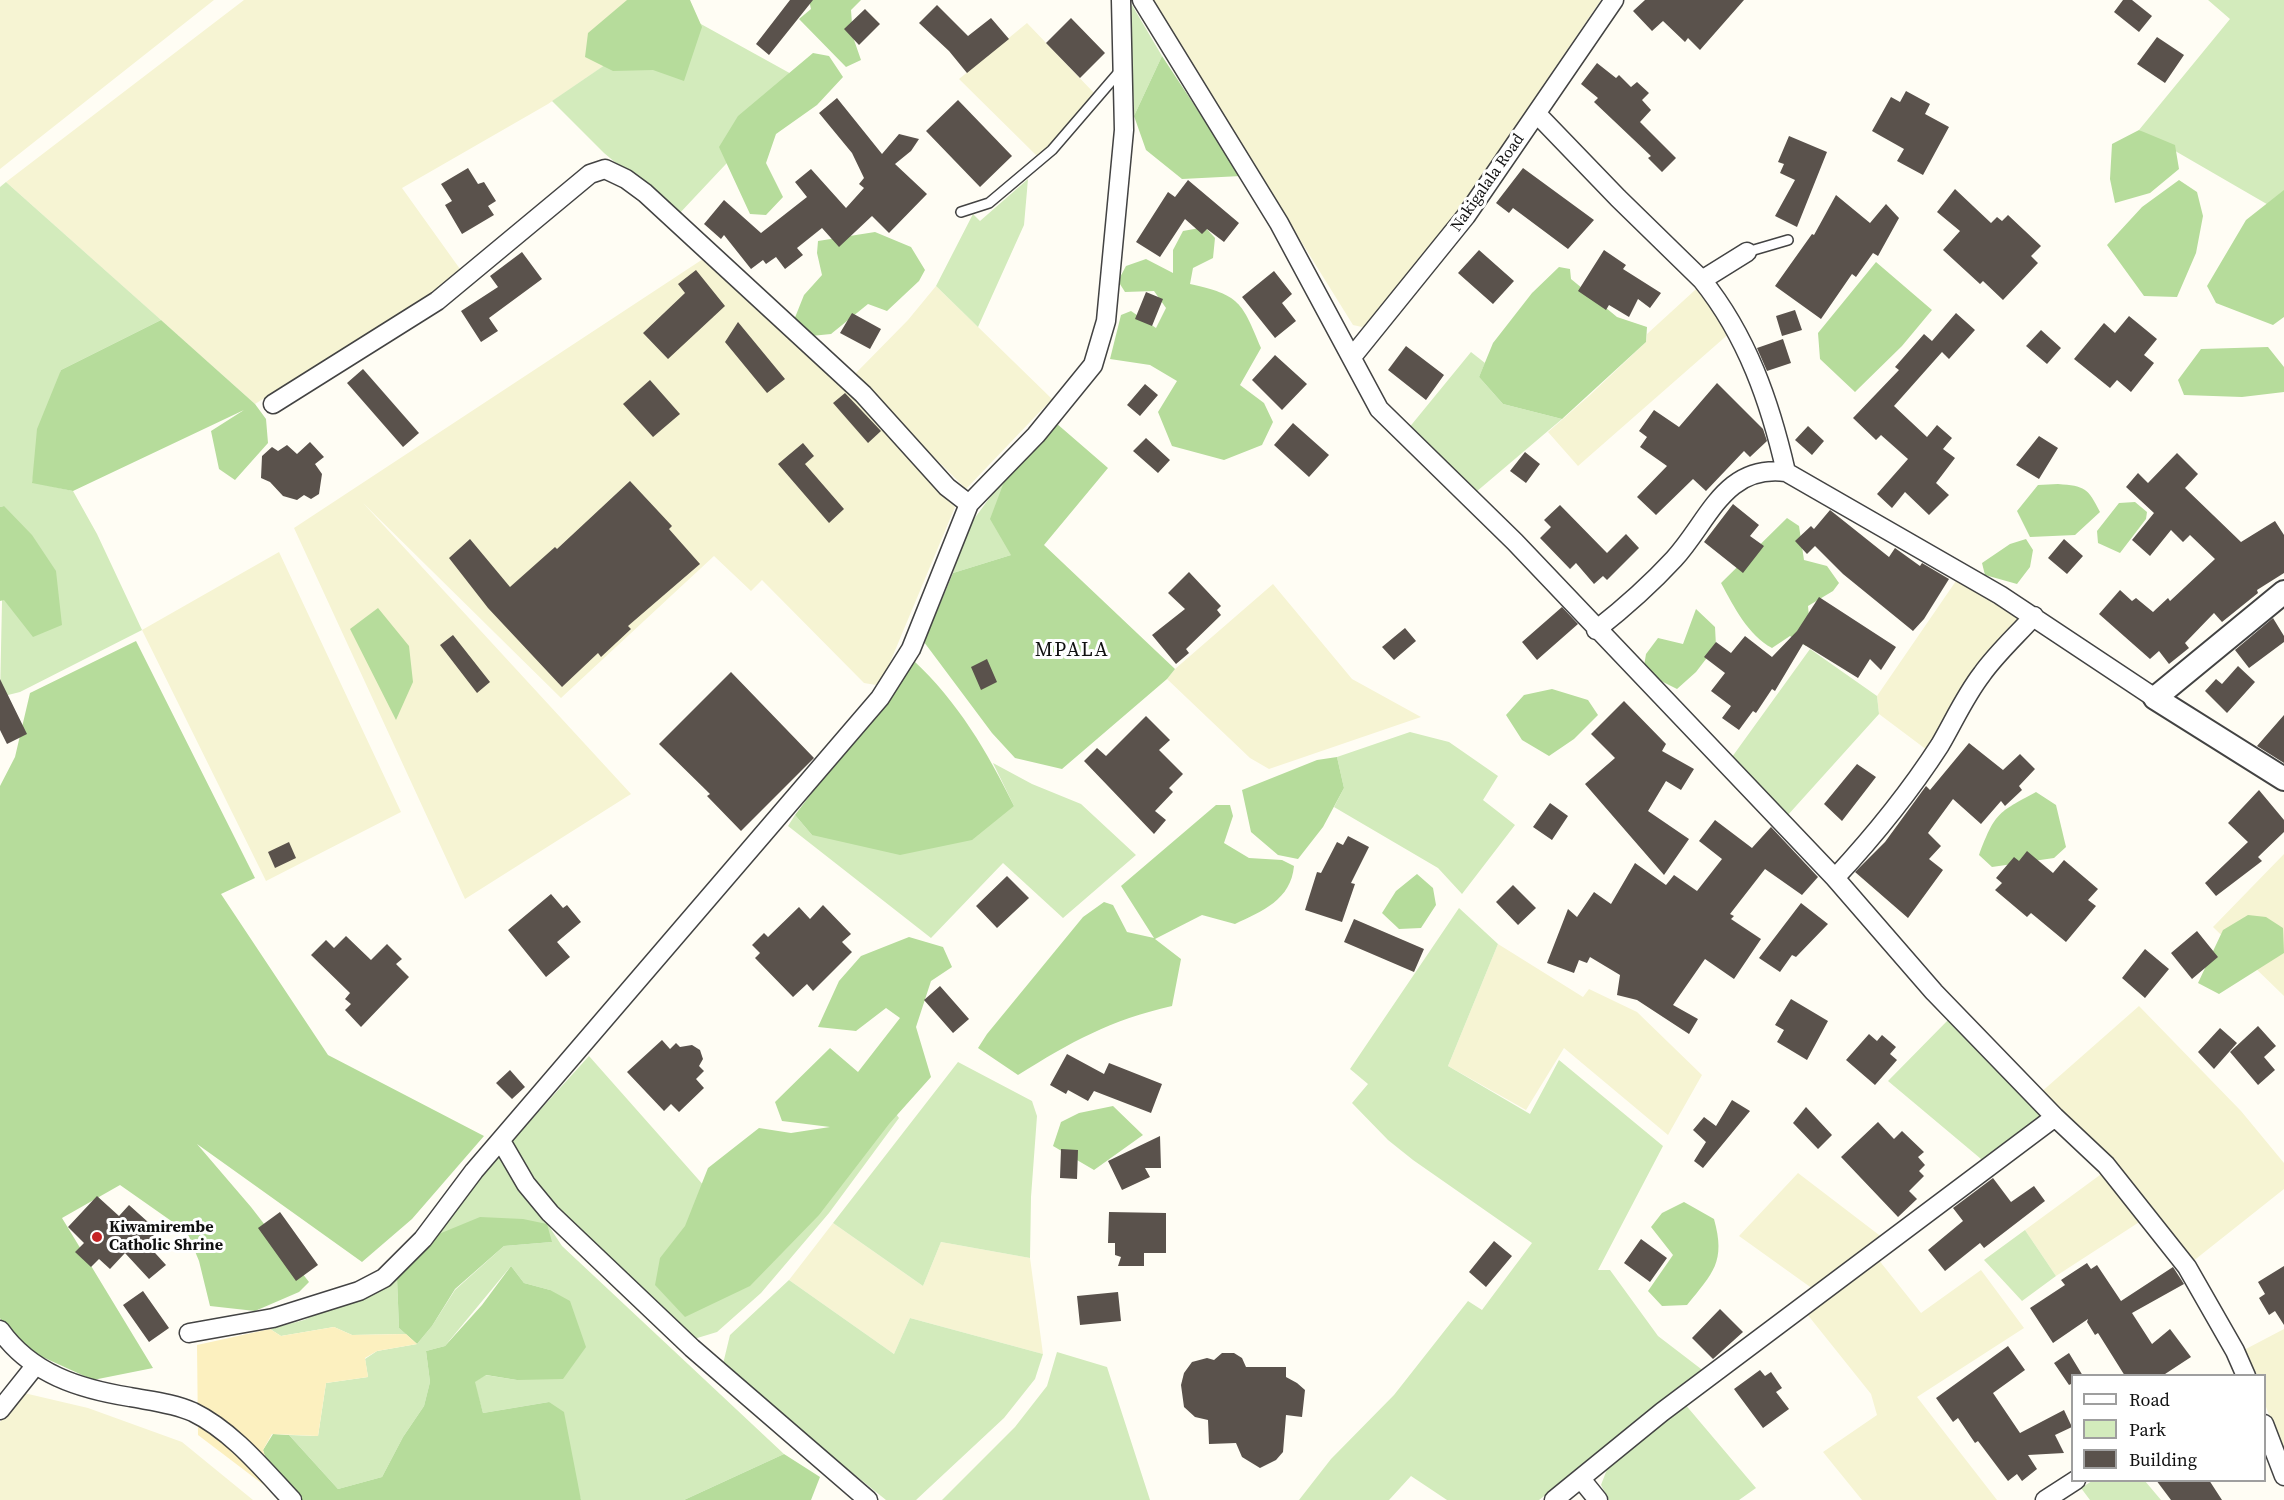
<!DOCTYPE html>
<html>
<head>
<meta charset="utf-8">
<style>
  body { margin:0 }
  #map { position:relative; width:2284px; height:1500px; overflow:hidden; background:#fffdf4; font-family:"Source Serif 4",serif }
  canvas { display:block }
  .legend { position:absolute; left:2071px; top:1374px; width:195px; height:108px; box-sizing:border-box; background:#fff; border:2px solid #9f9f9f; margin:0; padding:8px 10px; list-style:none; font-size:18px; color:#101010 }
  .legend li { display:flex; align-items:center; gap:12px; height:30px }
  .legend b { width:30px; border:2px solid #9f9f9f }
</style>
</head>
<body>
<div id="map">
<canvas width="2284" height="1500"></canvas>
<ul class="legend">
<li><b style="height:8px;background:#fff"></b>Road</li>
<li><b style="height:16px;background:#d3ebbc"></b>Park</li>
<li><b style="height:16px;background:#5a524c"></b>Building</li>
</ul>
</div>
<script>
const g = document.querySelector('canvas').getContext('2d');
g.lineJoin = 'round';
function fill(path, color) { g.fillStyle = color; g.fill(path, 'evenodd'); }
function stroke(path, color, width, dash) { g.strokeStyle = color; g.lineWidth = width; g.lineCap = dash ? 'butt' : 'round'; g.setLineDash(dash || []); g.stroke(path); }
function write(font, color, halo, rows, align = 'center') {
  g.font = font + ' "Source Serif 4",serif'; g.lineWidth = 6; g.setLineDash([]); g.textBaseline = 'middle'; g.strokeStyle = halo; g.fillStyle = color; for (const [text, x, y, turn = 0] of rows) {
    g.save(); g.translate(x, y); g.rotate((+turn || 0) * Math.PI / 180); g.textAlign = isNaN(turn) ? turn : align; if (halo) g.strokeText(text, 0, 0); g.fillText(text, 0, 0); g.restore();
  }
}
fill(new Path2D(`
  M0,0H214L0,169Z
  M244,0H672L681,13L548,104L402,188L460,269L432,293L255,404L6,182Z
  M1151,0H1601L1435,245L1371,322L1362,327L1353,325Z
  M1027,23L1095,94L1038,157L959,79Z
  M703,259L870,409L955,507L886,672L876,685L864,683L762,580L751,591L714,556L561,698L363,503L631,794L465,899L294,528Z
  M1706,280L1732,331L1578,466L1548,432L1590,395L1646,342L1647,334Z
  M936,286L1052,399L966,489L853,376L908,320Z
  M279,552L401,812L266,881L142,630Z
  M1958,578L2022,617L1927,750L1879,714L1877,696Z
  M1273,584L1352,679L1421,717L1269,769L1250,758L1167,679L1175,669Z
  M2284,854V996L2213,927Z
  M1498,944L1583,997L1589,989L1637,1012L1702,1075L1668,1135L1564,1048L1526,1110L1448,1066Z
  M2139,1006L2241,1111L2284,1163V1189L2192,1262L2039,1094Z
  M2104,1172L2144,1219L2056,1276L2025,1230Z
  M1798,1173L1883,1238L1813,1289L1739,1236Z
  M833,1223L923,1286L941,1242L1030,1258L1043,1354L910,1318L894,1354L789,1280Z
  M1878,1259L1921,1313L1981,1270L2024,1328L1917,1397L1997,1500H1862L1823,1452L1877,1415L1871,1394L1807,1314Z
  M2284,1329V1455L2265,1404L2264,1376L2254,1375L2244,1350Z
  M24,1393L88,1408L182,1442L253,1500H0V1422Z`), '#f6f4d3');
fill(new Path2D(`
  M1129,0L1162,56L1134,116Z
  M2208,0H2284V214L2139,130L2230,19Z
  M681,13L804,81L678,215L604,153L552,101Z
  M1028,179L1024,225L978,327L936,286L973,214L980,221Z
  M6,182L161,320L61,370L32,482L73,491L97,534L142,630L20,692L0,697L4,506L0,507V187Z
  M1471,352L1485,363L1479,377L1503,404L1562,419L1476,492L1408,429Z
  M1007,474L1011,555L953,573L966,530Z
  M1810,649L1877,696L1879,714L1787,816L1732,757Z
  M1410,732L1449,742L1498,776L1483,800L1515,825L1462,894L1438,868L1334,807L1344,788L1337,757Z
  M993,763L1032,784L1081,804L1136,855L1063,918L1003,863L931,938L788,826L795,815L812,835L1014,806Z
  M1459,908L1498,944L1448,1066L1530,1114L1559,1060L1663,1146L1598,1270H1610L1658,1336L1705,1372L1539,1500H1447L1411,1476L1389,1500H1299L1331,1459L1394,1395L1468,1301L1482,1310L1532,1243L1413,1160L1388,1140L1352,1103L1368,1084L1350,1069Z
  M1950,1018L2047,1119L1987,1164L1888,1081Z
  M589,1056L713,1196L896,1114L899,1118L829,1213L761,1293L717,1332L694,1339L551,1206L512,1141Z
  M958,1062L1032,1101L1037,1116L1031,1197L1030,1258L941,1242L923,1286L833,1223Z
  M500,1152L562,1246L784,1454L684,1500H581L549,1402L483,1413L474,1382L485,1375L517,1380L550,1290L524,1283L511,1266L445,1346L426,1351L430,1382L424,1406L403,1437L382,1477L338,1489L289,1435L318,1436L326,1383L368,1377L365,1359L377,1351L417,1344L432,1326L455,1290L504,1246L552,1242L434,1236Z
  M2025,1230L2056,1276L2022,1301L1984,1260Z
  M397,1278L399,1328L406,1334L352,1335L334,1327L281,1336L270,1329L304,1320Z
  M789,1280L894,1354L910,1318L1043,1354L1035,1379L1004,1418L916,1500H886L722,1368L730,1335Z
  M1057,1352L1107,1367L1150,1500H942L1015,1427L1047,1386Z
  M1684,1403L1756,1488L1739,1500H1609L1601,1485L1609,1464Z
  M2092,1481H2145L2161,1500H2090L2081,1488Z`), '#d3ebbc');
fill(new Path2D(`
  M627,0H690L702,27L684,81L653,70L613,71L585,57L588,33Z
  M809,0H861L851,10L853,37L861,60L846,67L799,19L811,9Z
  M813,53L829,56L843,77L817,105L776,134L766,163L783,197L766,215L750,214L719,147L738,116Z
  M1162,56L1241,176L1182,179L1146,150L1134,116Z
  M2139,130L2175,145L2179,169L2150,193L2115,203L2110,179L2112,144Z
  M2179,180L2197,192L2203,216L2196,253L2177,297L2144,296L2107,245L2142,207Z
  M2284,190V317L2273,325L2216,303L2207,286L2246,220Z
  M1205,227L1215,238L1213,258L1193,268L1190,284C1240,295 1242,302 1261,348L1240,385L1264,403L1273,422L1262,445L1224,460L1172,446L1158,412L1177,381L1150,365L1110,359L1121,315L1131,311L1156,328L1166,308L1154,291L1125,292L1118,281L1126,266L1146,259L1173,273V250L1183,231Z
  M875,232L911,247L925,270L919,281L887,311L868,304L831,334L811,336L794,320L804,295L822,275L817,253L818,241Z
  M1876,262L1932,310L1902,346L1855,392L1820,359L1818,333Z
  M1559,267L1570,269L1571,279L1617,317L1647,327L1646,342L1562,419L1503,404L1479,377L1493,343L1532,293Z
  M161,320L255,404L266,419L268,443L235,480L219,469L211,431L244,410L73,491L32,483L37,429L61,370Z
  M2268,347L2284,367V392L2242,397L2184,395L2178,380L2201,349Z
  M1056,423L1108,468L1044,545L1175,669L1167,679L1062,769L1015,758L992,733L924,642L953,573L1011,555L990,519L1007,474Z
  M2058,484C2085,486 2088,488 2100,512L2075,535L2030,537L2017,511L2038,485Z
  M2135,502L2147,512L2146,519L2120,553L2098,543L2097,531L2119,503Z
  M4,506L32,535L56,571L62,625L33,637L4,600L0,601V507Z
  M1787,518L1799,526L1804,560L1827,566L1839,583L1833,591L1808,606L1811,639L1806,646L1790,636L1772,648C1748,635 1734,607 1721,583Z
  M2026,539L2033,550L2030,567L2017,584L1985,575L1982,563L2010,544Z
  M378,608L409,646L413,682L396,720L350,629Z
  M1696,609L1715,627L1716,646L1696,672L1677,689L1643,672L1646,654L1658,638L1683,644Z
  M136,641L255,878L221,894L328,1055L484,1136L412,1219L362,1262L197,1144L251,1207L309,1282L299,1292L255,1311L210,1306L199,1261L187,1232L120,1185L62,1218L153,1368L93,1380L14,1344L0,1318V786L15,757L30,693Z
  M913,660C958,702 987,751 1014,806L972,840L900,855L812,835L795,815Z
  M1552,689L1588,700L1598,715L1574,739L1549,756L1522,740L1506,715L1524,695Z
  M1337,757L1344,788L1323,827L1298,859L1278,855L1251,832L1242,790L1317,760Z
  M2036,792L2056,805L2066,847L2054,858L1992,867L1979,855C1995,813 1997,813 2036,792Z
  M1216,805H1230L1233,816L1224,843L1249,858L1282,860L1294,866C1291,900 1262,911 1235,924L1202,915L1155,939L1181,959L1172,1006C1110,1020 1071,1042 1018,1075L978,1048L987,1034L1083,917L1104,902L1113,905L1127,932L1154,938L1121,886Z
  M1417,874L1433,888L1436,905L1421,928L1399,929L1382,913L1396,891Z
  M2248,915L2266,917L2283,928L2284,953L2219,994L2198,983L2223,930Z
  M909,937L943,947L952,967L931,981L916,1027L931,1077L889,1124L819,1215L750,1286L685,1317L655,1285L660,1258L685,1226L708,1168L759,1128L791,1133L830,1127L782,1121L775,1102L830,1048L858,1072L900,1018L886,1008L856,1031L818,1027L839,981L861,956Z
  M1113,1106L1143,1135L1094,1170L1053,1146L1061,1122L1079,1113Z
  M1684,1202L1714,1219C1726,1262 1713,1273 1687,1305L1662,1306L1648,1291L1673,1255L1651,1227L1662,1213Z
  M480,1217L523,1219L547,1224L552,1242L504,1246L455,1289L432,1326L417,1344L399,1328L397,1278L434,1236Z
  M511,1266L524,1283L550,1290L570,1301L586,1347L563,1379L517,1380L486,1375L475,1382L483,1413L549,1402L564,1412L581,1500H284L277,1495L263,1450L273,1434L289,1435L338,1489L382,1477L403,1437L424,1406L430,1382L426,1351L445,1346L482,1305Z
  M784,1454L820,1477L811,1500H684Z`), '#b6dc9b');
fill(new Path2D(`
  M334,1327L352,1335L406,1334L417,1344L377,1351L365,1358L368,1377L326,1383L318,1436L272,1434L263,1450L277,1495L198,1435L197,1345L270,1329L281,1336Z`), '#fcf0bf');
fill(new Path2D(`
  M790,0H813L769,55L756,44Z
  M1645,0H1744L1700,50L1688,38L1685,42L1663,21L1652,31L1633,11Z
  M2123,0H2132L2152,16L2139,32L2114,12Z
  M937,5L968,36L991,18L1009,39L967,73L949,51L919,23Z
  M865,9L880,24L859,45L844,29Z
  M1071,18L1105,53L1080,78L1046,43Z
  M2157,37L2184,55L2165,83L2137,64Z
  M1597,63L1616,78L1619,75L1631,87L1637,82L1649,93L1642,100L1651,110L1640,122L1676,158L1662,172L1648,158L1651,156L1594,102L1598,98L1581,84Z
  M1906,91L1930,104L1925,114L1949,127L1923,175L1897,161L1904,149L1872,131L1891,97L1900,102Z
  M837,98L882,154L899,134L919,139L911,151L895,164L927,194L889,233L872,216L839,247L822,228L797,248L803,255L785,269L776,257L766,264L763,260L751,269L724,235L721,239L704,224L724,200L761,233L807,197L795,182L811,169L846,208L864,188L859,184L864,178L852,153L819,113Z
  M958,100L1012,156L980,187L926,131Z
  M1789,136L1827,152L1797,227L1775,216L1795,180L1780,173L1784,164L1778,162Z
  M468,168L478,184L484,182L496,201L488,206L494,215L462,234L445,205L452,201L441,184Z
  M1523,168L1594,220L1568,249L1513,208L1509,213L1496,203Z
  M1188,180L1239,223L1224,242L1207,229L1202,234L1185,219L1160,257L1136,242L1168,192L1175,197Z
  M1955,189L1991,223L1997,217L2002,221L2008,215L2041,246L2031,256L2038,263L2003,300L1983,281L1980,284L1943,250L1960,231L1937,212Z
  M1836,195L1870,223L1886,204L1899,218L1878,256L1873,253L1856,277L1852,274L1821,319L1775,286L1812,234L1814,235Z
  M1479,250L1514,281L1493,304L1458,273Z
  M1604,250L1626,265L1623,269L1661,293L1650,308L1638,299L1629,317L1609,305L1606,310L1578,291Z
  M522,252L542,279L489,318L498,331L481,342L461,311L498,287L490,276Z
  M696,270L725,306L668,359L643,333L685,293L678,284Z
  M1274,271L1292,294L1282,303L1296,321L1275,338L1242,297Z
  M1146,292L1163,299L1152,326L1135,319Z
  M1795,310L1802,330L1782,336L1776,316Z
  M852,313L881,329L870,349L840,333Z
  M1956,313L1975,330L1949,359L1942,352L1894,406L1927,437L1937,425L1952,438L1943,449L1955,458L1936,483L1949,495L1929,515L1905,492L1892,508L1877,494L1908,459L1881,435L1876,440L1853,418L1899,370L1895,367L1924,334L1932,341Z
  M2129,316L2157,339L2144,355L2154,363L2131,392L2117,380L2110,388L2074,359L2104,323L2115,333Z
  M738,322L785,379L767,393L725,342Z
  M2041,330L2061,348L2047,364L2026,346Z
  M1783,339L1791,363L1767,371L1757,348Z
  M1406,346L1444,375L1426,400L1388,370Z
  M1275,355L1307,384L1282,410L1252,380Z
  M363,369L419,433L403,447L347,383Z
  M650,380L680,414L653,437L623,404Z
  M1717,383L1763,429L1767,441L1750,457L1744,451L1706,491L1693,479L1656,515L1637,497L1667,466L1640,447L1647,437L1639,431L1654,410L1679,427Z
  M1145,384L1158,395L1140,416L1127,405Z
  M845,393L881,431L868,443L833,403Z
  M1293,423L1329,455L1309,477L1274,445Z
  M1808,426L1824,441L1812,455L1795,440Z
  M2039,436L2058,448L2039,479L2016,465Z
  M1146,438L1170,460L1158,473L1133,451Z
  M310,442L324,457L315,464L322,474L319,494L311,499L304,495L297,500L283,496L270,482L261,478L262,456L272,447L278,451L287,445L297,454Z
  M803,443L814,456L805,464L844,509L829,523L778,464Z
  M1525,452L1540,464L1526,483L1510,471Z
  M2177,453L2198,474L2185,488L2241,542L2275,521L2284,535V573L2257,590L2258,593L2222,622L2214,613L2185,643L2189,648L2169,664L2159,651L2150,659L2099,614L2120,590L2132,601L2136,598L2153,612L2168,598L2170,601L2215,559L2190,535L2183,542L2171,530L2150,556L2132,540L2154,513L2126,487L2138,473L2148,483Z
  M630,481L672,526L669,529L700,564L628,626L631,629L601,657L598,653L562,687L488,608L449,558L470,539L510,587L555,547L557,549Z
  M1733,504L1759,525L1750,536L1764,546L1743,573L1704,542Z
  M1560,505L1607,553L1626,534L1639,548L1607,580L1603,576L1594,584L1576,563L1570,569L1540,538L1551,527L1544,520Z
  M1830,510L1889,557L1895,548L1920,566L1922,563L1949,579L1924,619L1913,631L1843,574L1815,546L1807,554L1795,541L1811,526L1814,529Z
  M2064,539L2083,556L2067,574L2048,558Z
  M1189,572L1221,606L1217,610L1221,615L1186,649L1189,653L1176,664L1152,635L1185,609L1168,593Z
  M1819,597L1896,647L1881,670L1870,659L1858,678L1803,644L1775,691L1772,689L1756,713L1753,711L1739,730L1722,718L1731,706L1711,691L1725,673L1704,657L1716,642L1731,653L1745,636L1772,657L1797,631Z
  M1562,607L1578,624L1537,660L1522,642Z
  M2273,618L2284,636V642L2249,668L2235,650Z
  M1405,628L1416,641L1394,660L1382,647Z
  M453,635L490,682L477,693L440,645Z
  M987,659L997,682L981,690L971,667Z
  M2238,666L2255,682L2227,713L2205,691L2216,679L2222,684Z
  M731,672L814,758L741,831L707,796L710,794L659,744Z
  M0,679L27,734L7,744L0,730Z
  M1624,701L1666,744L1662,751L1694,769L1681,790L1666,781L1648,811L1689,839L1664,875L1585,784L1615,758L1591,734Z
  M2284,715V763L2257,746Z
  M1146,716L1170,740L1159,750L1183,774L1169,788L1173,792L1155,811L1166,820L1154,834L1084,761L1097,748L1106,756Z
  M1969,743L2003,770L2020,754L2035,769L2019,786L2022,790L2005,806L2001,801L1981,824L1953,799L1928,833L1941,846L1929,859L1943,870L1908,918L1855,872L1885,842L1926,786L1930,790Z
  M1857,764L1876,777L1842,821L1824,804Z
  M2259,790L2284,820V832L2258,857L2262,861L2216,896L2205,883L2248,842L2228,823Z
  M1550,803L1568,816L1552,840L1533,827Z
  M1715,820L1752,848L1771,827L1818,877L1802,895L1765,869L1730,914L1734,916L1731,919L1761,939L1734,979L1705,959L1673,1005L1698,1019L1689,1034L1637,1000L1617,995L1620,975L1590,957L1587,963L1579,960L1574,973L1547,963L1568,909L1577,917L1594,892L1611,904L1635,863L1666,885L1674,875L1697,891L1722,859L1699,841Z
  M1348,836L1369,847L1351,883L1355,884L1342,922L1305,910L1317,872L1321,873L1337,842L1343,845Z
  M289,842L296,858L275,868L268,852Z
  M2027,851L2053,873L2064,860L2098,889L2088,900L2096,906L2066,942L2031,913L2027,917L1995,890L2002,883L1996,878L2014,857L2019,861Z
  M1007,876L1029,898L997,928L976,906Z
  M1513,885L1536,908L1518,925L1496,902Z
  M551,894L563,908L567,905L581,922L557,942L570,957L546,977L508,930Z
  M1801,903L1828,924L1796,957L1792,955L1780,972L1759,958Z
  M823,905L851,934L842,942L852,952L813,991L807,984L793,997L755,958L760,953L752,945L764,933L768,937L799,907L810,919Z
  M1354,919L1424,949L1414,972L1344,942Z
  M2197,931L2218,957L2192,979L2171,953Z
  M346,936L371,960L387,944L402,959L396,964L409,977L361,1027L345,1010L351,1004L345,999L350,993L311,955L326,940L334,948Z
  M2145,949L2169,969L2145,998L2122,978Z
  M940,986L969,1019L953,1033L924,1000Z
  M1791,999L1828,1021L1807,1060L1777,1042L1784,1030L1775,1025Z
  M2258,1026L2276,1046L2264,1057L2275,1070L2258,1085L2230,1052Z
  M2220,1028L2237,1043L2214,1069L2198,1052Z
  M1869,1034L1877,1041L1882,1035L1896,1047L1890,1054L1897,1060L1875,1085L1846,1060Z
  M662,1040L670,1049L676,1043L680,1047L692,1045L700,1050L703,1059L699,1066L704,1071L696,1079L704,1088L679,1112L671,1104L664,1111L627,1072Z
  M1067,1054L1104,1074L1109,1063L1162,1084L1151,1113L1094,1091L1088,1101L1068,1090L1066,1094L1050,1085Z
  M510,1070L525,1087L512,1099L496,1083Z
  M1732,1100L1750,1111L1703,1168L1694,1161L1706,1142L1693,1130L1704,1117L1716,1126Z
  M1806,1107L1832,1135L1818,1149L1793,1123Z
  M1878,1122L1894,1139L1902,1131L1924,1152L1918,1157L1925,1165L1919,1171L1924,1176L1909,1191L1917,1199L1898,1217L1841,1157Z
  M1160,1136L1161,1168H1145L1150,1177L1122,1190L1108,1161Z
  M1061,1149L1078,1150L1077,1179L1060,1178Z
  M1993,1178L2011,1202L2034,1186L2045,1201L1984,1248L1980,1243L1945,1271L1928,1250L1963,1221L1953,1208Z
  M97,1196L119,1216L129,1205L158,1231L146,1243L166,1265L149,1279L125,1253L110,1269L99,1259L91,1267L75,1252L84,1243L68,1227Z
  M280,1212L318,1265L296,1281L258,1228Z
  M1109,1212L1166,1213V1253H1144V1266H1118L1121,1257L1115,1255V1243H1108Z
  M1641,1239L1667,1258L1650,1282L1624,1263Z
  M1494,1241L1512,1256L1486,1287L1469,1272Z
  M2087,1263L2091,1269L2097,1265L2121,1301L2173,1267L2184,1284L2132,1313L2152,1344L2170,1329L2191,1357L2162,1376H2125L2098,1333L2095,1335L2087,1322L2088,1319L2053,1343L2030,1308L2065,1285L2061,1280Z
  M2284,1266V1325L2275,1311L2269,1315L2259,1298L2265,1294L2258,1282Z
  M143,1291L169,1328L149,1342L123,1305Z
  M1118,1292L1121,1321L1080,1325L1077,1296Z
  M1720,1309L1743,1332L1713,1359L1692,1338Z
  M2008,1346L2025,1370L1993,1393L2020,1433L2064,1410L2072,1427L2055,1435L2064,1453L2028,1455L2037,1469L2022,1481L2017,1474L2008,1481L1978,1441L1975,1443L1958,1418L1953,1422L1936,1398Z
  M1222,1353H1234L1242,1358L1246,1367H1286V1377L1297,1383L1305,1390L1302,1417L1286,1415L1283,1452L1276,1460L1260,1468L1242,1457L1236,1443L1209,1444L1208,1420L1195,1417L1184,1407L1181,1385L1184,1373L1192,1362L1207,1358L1214,1360Z
  M2069,1353L2083,1376H2073V1383L2069,1385L2054,1363Z
  M1760,1370L1765,1376L1771,1372L1782,1388L1776,1392L1789,1409L1763,1428L1734,1389Z
  M2156,1480H2209L2222,1500H2171Z`), '#5a524c');
const service = new Path2D(`
  M961,212L989,203L1052,150L1120,71
  M1747,252L1788,240`);
const minor = new Path2D(`
  M1142,0L1279,223L1379,409L1515,542L1835,878L1934,992L2055,1117L2106,1165L2187,1267L2235,1351L2246,1376
  M1537,114L1618,198L1702,280
  M1747,252L1702,280C1747,336 1770,402 1786,472
  M1352,357L1466,216L1614,0
  M273,404L437,301L590,174L605,169L626,179L645,193L863,394L947,487L969,504
  M1596,630C1624,608 1650,585 1674,559C1709,521 1724,464 1786,472L2000,595L2155,698
  M1835,878C1874,836 1909,793 1940,745C1954,721 1965,696 1982,674C1997,653 2017,635 2034,616
  M501,1141L526,1184L550,1213L692,1348L868,1500
  M0,1330C31,1374 80,1389 130,1397C151,1401 173,1403 193,1412C232,1431 263,1469 292,1500
  M189,1333L273,1318L359,1291L384,1278L423,1239L474,1171L880,698L911,649L969,504L1036,435L1093,365L1106,321L1124,130L1121,0
  M0,1410L35,1366
  M2264,1424L2284,1476
  M1581,1479L1598,1500
  M1554,1500L1662,1412L2055,1117
  M2045,1500L2076,1480`);
const tertiary = new Path2D(`
  M2284,592L2155,698L2284,779`);
stroke(service, '#434343', 12);
stroke(minor, '#434343', 21);
stroke(tertiary, '#434343', 26);
stroke(service, '#fff', 9);
stroke(minor, '#fff', 18);
stroke(tertiary, '#fff', 22);
for (const [x, y, r, color] of [
  [97,1237,6,"#c52426"]
]) { const dot = new Path2D(); dot.arc(x, y, r, 0, 2 * Math.PI); g.fillStyle = color; g.fill(dot); stroke(dot, '#fff', 2); }
write('16px', '#101010', '#fff', [
  ["Nakigalala Road",1488,183,-55]
]);
write('bold 16px', '#101010', '#fff', [
  ["Kiwamirembe",109,1228],
  ["Catholic Shrine",109,1246]
], 'left');
g.letterSpacing = '1.5px';
write('20px', '#101010', '#fff', [
  ["MPALA",1072,651]
]);
g.letterSpacing = '0px';
</script>
</body>
</html>
